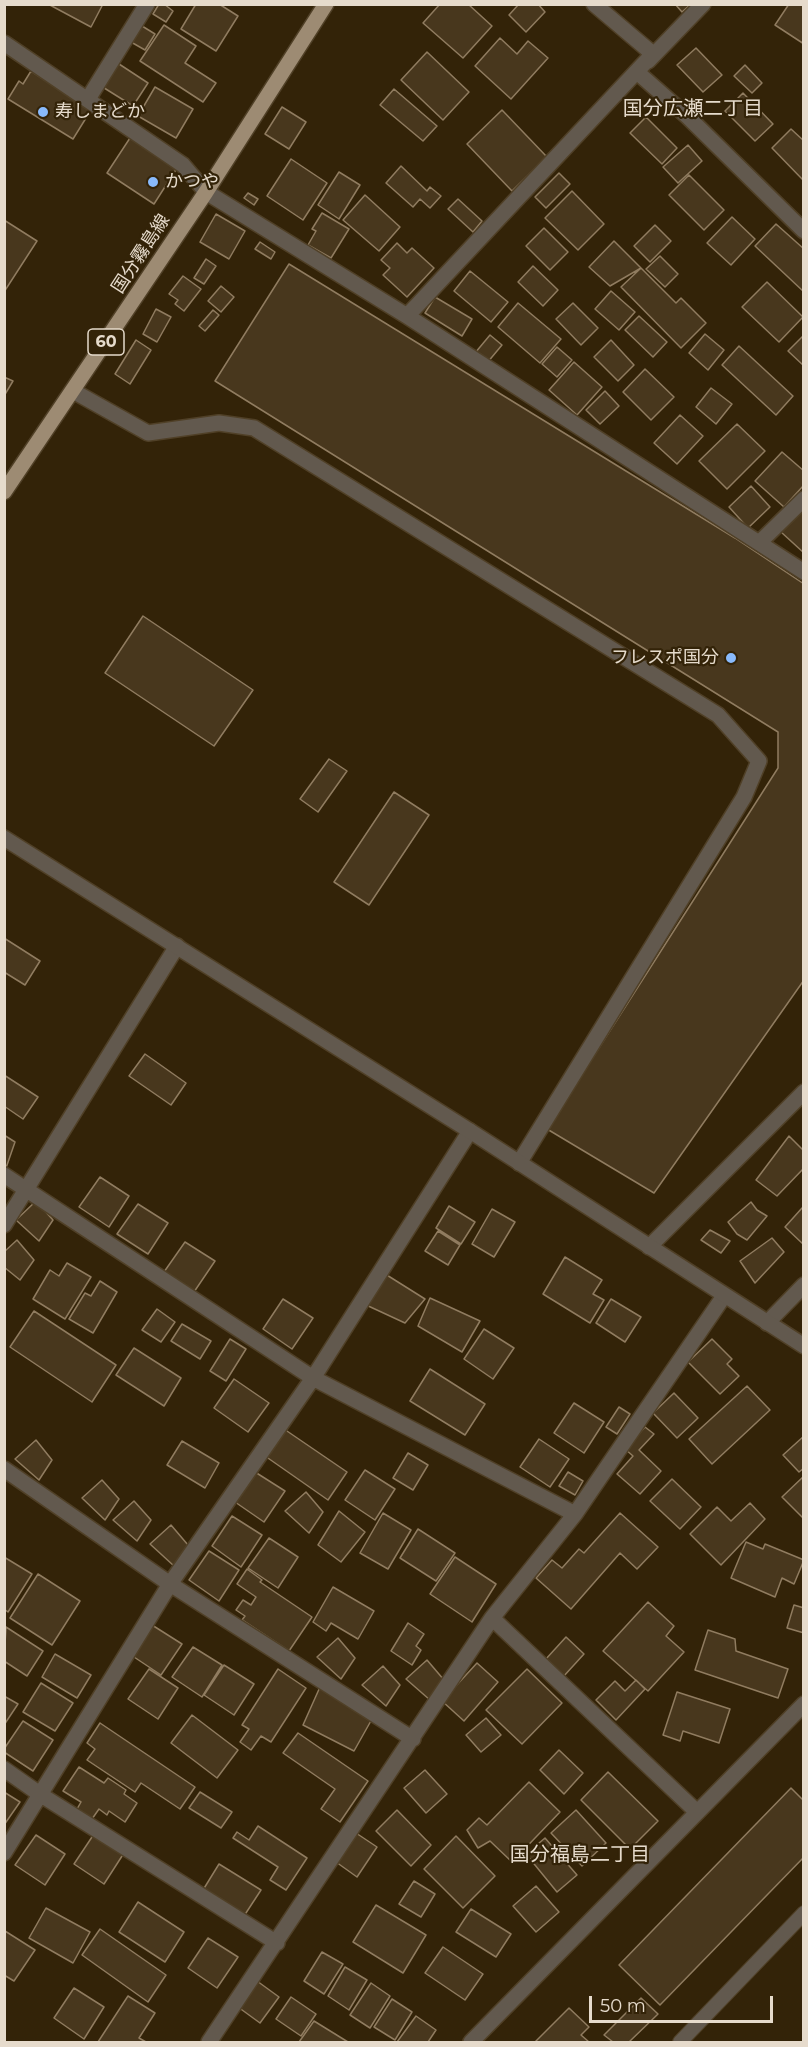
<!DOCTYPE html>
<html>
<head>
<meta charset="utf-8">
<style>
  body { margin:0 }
  #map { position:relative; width:808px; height:2047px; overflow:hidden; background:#332308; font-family:Montserrat,sans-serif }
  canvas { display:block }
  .frame { position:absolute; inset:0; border:6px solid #e6dbcc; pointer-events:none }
  .scale { position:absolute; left:589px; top:1996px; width:184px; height:27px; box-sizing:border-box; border:3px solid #e6dbcc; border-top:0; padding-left:8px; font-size:18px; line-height:21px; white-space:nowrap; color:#e6dbcc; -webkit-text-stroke:4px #332308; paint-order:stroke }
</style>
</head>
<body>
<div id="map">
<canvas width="808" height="2047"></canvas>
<div class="frame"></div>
<div class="scale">50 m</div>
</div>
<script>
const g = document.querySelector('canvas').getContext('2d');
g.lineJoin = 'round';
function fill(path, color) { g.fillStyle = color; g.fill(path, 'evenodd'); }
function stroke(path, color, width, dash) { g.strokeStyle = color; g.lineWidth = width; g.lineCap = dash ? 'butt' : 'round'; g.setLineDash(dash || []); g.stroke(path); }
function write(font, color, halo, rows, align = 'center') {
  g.font = font + ' Montserrat,"Noto Sans JP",sans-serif'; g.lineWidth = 4.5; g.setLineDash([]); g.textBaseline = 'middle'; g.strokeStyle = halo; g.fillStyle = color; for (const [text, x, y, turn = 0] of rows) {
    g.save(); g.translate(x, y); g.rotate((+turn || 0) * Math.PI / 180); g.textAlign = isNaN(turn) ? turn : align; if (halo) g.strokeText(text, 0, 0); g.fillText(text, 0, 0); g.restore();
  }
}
const building = new Path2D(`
  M48,4H103L91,27Z
  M159,4H164L173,11L166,22L153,14Z
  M196,4H219L238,16L216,51L181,29Z
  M440,4H468L492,26L463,58L423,23Z
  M519,4H538L545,12L526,32L509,15Z
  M675,4H691L682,12Z
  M789,4H804V44L775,25Z
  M164,25L196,46L185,63L216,83L203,102L140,61Z
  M142,26L155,34L145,50L131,42Z
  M500,38L517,54L528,41L548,58L511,99L475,66Z
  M696,48L722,75L703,92L677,65Z
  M427,52L469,92L443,120L401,80Z
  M116,62L148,83L133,106L101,86Z
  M745,65L762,83L752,93L734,76Z
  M31,71L91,110L73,139L8,99L19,81L23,84Z
  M155,87L193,109L176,138L138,116Z
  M394,89L437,126L423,141L380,105Z
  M743,93L773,124L755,141L725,111Z
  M282,107L306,122L289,149L265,134Z
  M502,110L547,157L512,191L467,144Z
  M646,117L677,148L662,164L630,133Z
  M791,129L804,141L803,180L772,148Z
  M130,138L177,168L154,204L107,173Z
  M688,145L702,161L678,183L663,167Z
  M291,159L327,183L303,220L267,196Z
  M401,166L427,191L430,187L441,196L430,208L420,199L413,207L386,183Z
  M339,172L360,185L339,219L318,205Z
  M559,173L570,184L546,208L535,197Z
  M689,175L724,210L704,230L669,195Z
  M572,191L604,224L578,250L545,218Z
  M248,193L258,199L254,205L244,198Z
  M365,195L400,227L379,251L343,220Z
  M458,199L482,221L473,232L448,209Z
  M322,213L349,229L331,258L308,245L316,231L312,229Z
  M216,214L245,231L229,259L200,242Z
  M732,217L755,239L731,265L707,243Z
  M4,220L37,241L4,292Z
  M776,224L804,249V292L755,246Z
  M655,225L671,241L650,262L634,246Z
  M544,228L568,252L550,270L526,246Z
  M614,241L641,268L610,286L589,267Z
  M260,242L275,252L271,259L255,249Z
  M397,243L407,253L412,248L434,268L407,297L383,275L390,268L381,260Z
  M660,256L678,274L665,287L646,269Z
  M206,259L216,266L204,284L194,278Z
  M289,264L735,538L804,584V980L654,1193L547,1129L778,768V732L215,381Z
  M533,266L558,290L543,306L518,282Z
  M641,268L676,303L681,298L706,323L681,348L621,287Z
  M470,271L508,302L491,322L454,291Z
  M183,276L201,289L184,311L175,304L178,300L169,294Z
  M767,282L803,317L779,342L742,307Z
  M221,286L234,297L221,312L208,301Z
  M611,291L635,312L619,330L595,309Z
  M435,297L472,319L462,336L425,313Z
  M518,303L561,339L540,363L498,327Z
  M573,303L598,328L581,345L556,319Z
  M156,309L171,317L157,342L143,334Z
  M213,310L219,315L205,331L199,326Z
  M639,316L667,342L653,357L625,330Z
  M705,334L724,350L708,370L689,353Z
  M490,335L502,345L487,363L475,353Z
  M803,336H804V366L788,351Z
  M136,340L151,350L130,384L115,374Z
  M611,340L634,365L618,381L594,357Z
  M739,346L793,396L776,415L722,365Z
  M557,347L572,360L557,377L542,364Z
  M574,362L602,387L577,415L549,390Z
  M645,369L674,397L651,420L623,392Z
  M4,377L13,381L4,396Z
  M711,388L732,404L716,424L696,407Z
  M605,391L619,406L600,424L586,410Z
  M680,415L703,436L677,464L654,443Z
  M737,424L765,451L727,489L699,461Z
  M782,452L804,471V485L784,507L755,481Z
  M751,486L770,507L748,528L729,507Z
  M804,508V553L781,532Z
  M143,616L253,690L214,746L105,673Z
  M329,759L347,771L318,812L300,799Z
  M394,792L429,815L369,905L334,882Z
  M4,938L40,961L25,985L4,972Z
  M145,1054L186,1083L171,1105L129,1076Z
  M4,1075L38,1097L23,1119L4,1106Z
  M4,1135L15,1142L6,1168L4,1167Z
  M789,1136L804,1151V1168L777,1196L756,1180Z
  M100,1177L129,1196L109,1227L79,1207Z
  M36,1201L53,1220L39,1241L16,1220Z
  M751,1202L757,1210L767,1216L747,1240L737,1234L728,1222Z
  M138,1204L168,1223L148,1254L117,1234Z
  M449,1206L475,1222L461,1244L436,1228Z
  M802,1208L804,1209V1245L785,1227Z
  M492,1209L515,1222L494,1257L472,1244Z
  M710,1230L730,1241L721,1253L701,1240Z
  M438,1231L460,1245L448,1265L425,1251Z
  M772,1238L784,1252L755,1283L740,1261Z
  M17,1240L34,1260L20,1280L4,1267V1252Z
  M185,1242L215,1261L194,1292L164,1272Z
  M565,1257L602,1280L593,1294L604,1300L590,1323L543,1294Z
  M67,1263L91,1277L65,1319L33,1299L50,1270L59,1276Z
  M382,1272L425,1299L405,1323L364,1304Z
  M100,1281L117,1292L93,1333L69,1319L85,1293L91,1296Z
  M430,1298L480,1321L462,1352L418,1326Z
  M283,1299L313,1318L292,1349L263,1329Z
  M611,1299L641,1317L625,1342L596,1323Z
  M157,1309L175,1322L161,1342L142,1330Z
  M34,1311L116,1365L92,1402L10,1347Z
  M182,1324L211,1341L200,1359L171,1341Z
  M484,1329L514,1348L493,1379L464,1359Z
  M230,1339L246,1349L226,1381L210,1371Z
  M712,1339L732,1359L727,1364L739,1376L720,1394L688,1362Z
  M134,1348L181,1378L164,1406L116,1375Z
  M430,1369L485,1404L465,1435L410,1401Z
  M234,1379L269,1403L248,1432L214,1408Z
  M747,1386L770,1410L712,1464L689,1439Z
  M674,1393L698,1418L677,1438L653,1413Z
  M574,1403L604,1422L584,1453L554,1433Z
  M619,1407L630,1414L617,1434L606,1427Z
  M645,1427L654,1434L639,1450L661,1471L640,1494L617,1474L633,1456L625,1449Z
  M284,1429L347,1472L328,1500L265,1456Z
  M804,1436V1468L799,1472L783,1455Z
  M539,1439L569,1459L550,1487L520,1467Z
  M36,1440L52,1460L39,1480L15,1459Z
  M182,1441L219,1463L205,1488L167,1465Z
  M408,1453L428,1465L413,1490L393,1478Z
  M365,1470L395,1489L375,1520L345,1500Z
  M255,1472L285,1491L264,1522L235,1502Z
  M568,1472L583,1481L575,1495L559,1486Z
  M804,1476V1519L782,1497Z
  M672,1479L701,1507L680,1529L650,1501Z
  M102,1480L119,1499L105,1520L82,1498Z
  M306,1492L323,1512L309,1533L285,1511Z
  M134,1501L151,1520L137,1541L113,1520Z
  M750,1503L765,1519L721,1565L690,1534L717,1507L731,1521Z
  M339,1511L365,1532L341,1562L318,1545Z
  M383,1513L411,1530L388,1569L360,1553Z
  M620,1513L658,1547L637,1569L620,1553L571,1609L536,1578L552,1560L562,1568L579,1549L584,1553Z
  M232,1516L262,1535L241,1567L212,1546Z
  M171,1525L188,1545L174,1566L150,1544Z
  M418,1529L455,1553L436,1581L400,1558Z
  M269,1538L298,1557L278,1588L248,1568Z
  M746,1542L763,1549L765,1544L804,1560L794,1584L782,1578L775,1597L731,1578Z
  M209,1551L239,1570L219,1601L189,1580Z
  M4,1557L32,1574L8,1612L4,1609Z
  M455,1557L496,1584L472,1622L430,1594Z
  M247,1569L262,1580L260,1582L312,1617L289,1651L242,1620L245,1616L236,1610L243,1600L251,1605L256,1597L237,1584Z
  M38,1574L80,1601L52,1645L10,1618Z
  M333,1587L374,1611L358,1639L331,1623L326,1631L313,1622Z
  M648,1602L674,1626L666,1636L684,1652L648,1691L603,1651Z
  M794,1605L804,1608V1633L787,1628Z
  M408,1623L424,1634L416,1646L421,1650L412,1665L391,1651Z
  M152,1625L182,1644L161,1675L131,1655Z
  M6,1627L43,1651L27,1676L4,1661Z
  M708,1630L735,1639L736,1651L788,1669L778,1698L695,1670Z
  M566,1637L584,1654L563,1677L545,1660Z
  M338,1638L355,1658L341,1679L317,1657Z
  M193,1647L222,1665L202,1697L172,1677Z
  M55,1654L91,1675L77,1698L42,1677Z
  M427,1660L444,1680L430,1700L406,1679Z
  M477,1663L498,1682L464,1721L442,1701Z
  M224,1665L254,1684L234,1715L204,1695Z
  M383,1666L400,1685L386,1706L362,1685Z
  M149,1669L178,1688L158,1719L128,1699Z
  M278,1669L306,1688L271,1742L261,1736L251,1750L240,1742L249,1729L242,1725Z
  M527,1669L562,1703L522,1744L486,1710Z
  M636,1680L645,1689L616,1720L596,1700L615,1681L625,1691Z
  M41,1683L73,1703L55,1731L23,1712Z
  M320,1687L372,1719L354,1751L303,1725Z
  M677,1692L730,1709L719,1743L683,1731L680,1741L663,1735Z
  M4,1696L18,1704L4,1725Z
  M192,1715L238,1750L217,1778L171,1743Z
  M486,1718L501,1735L481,1752L466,1735Z
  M23,1721L53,1740L33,1771L4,1752V1749Z
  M100,1723L195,1787L180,1809L141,1783L135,1792L87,1760L95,1749L87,1743Z
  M298,1733L368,1781L340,1822L321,1809L335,1789L283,1753Z
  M559,1750L583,1773L564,1794L540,1770Z
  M79,1767L104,1783L108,1778L126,1790L124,1794L137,1803L125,1822L109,1811L107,1815L99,1809L92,1819L77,1809L81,1802L63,1791Z
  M425,1770L447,1794L426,1813L404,1788Z
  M608,1772L658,1821L630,1849L581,1800Z
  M529,1782L560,1812L512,1862L490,1841L478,1848L467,1830L479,1818L487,1825Z
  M791,1788L804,1801V1857L660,2005L619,1965Z
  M4,1792L20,1802L4,1825Z
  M200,1792L232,1812L221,1828L189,1808Z
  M397,1810L431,1845L411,1866L376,1831Z
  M576,1810L606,1843L582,1866L551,1833Z
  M258,1826L307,1858L286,1890L270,1880L278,1867L233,1838L237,1832L249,1840Z
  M356,1833L377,1847L357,1877L336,1862Z
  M94,1834L124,1853L104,1884L74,1864Z
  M36,1835L65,1854L45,1885L15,1865Z
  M456,1836L495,1876L463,1908L424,1869Z
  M545,1838L577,1875L557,1892L526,1854Z
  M219,1864L261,1890L244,1916L203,1890Z
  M414,1881L435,1894L421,1917L399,1904Z
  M536,1886L559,1912L536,1932L513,1906Z
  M138,1902L184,1932L165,1962L119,1932Z
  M376,1905L426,1935L403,1973L353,1942Z
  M46,1908L90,1932L73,1963L29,1938Z
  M471,1909L511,1934L496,1957L456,1932Z
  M100,1929L166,1975L148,2002L82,1955Z
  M5,1931L35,1950L14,1981L4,1975Z
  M208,1938L238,1957L217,1988L188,1968Z
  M443,1947L483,1974L465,2000L425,1973Z
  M322,1952L343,1964L324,1994L304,1981Z
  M345,1967L367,1980L349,2010L328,1996Z
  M257,1981L279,1997L260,2023L238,2007Z
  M371,1983L390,1996L370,2028L350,2015Z
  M74,1988L104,2007L84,2039L54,2018Z
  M128,1996L155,2013L139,2038L146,2042H98Z
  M291,1997L316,2014L301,2036L276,2019Z
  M641,1998L658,2014L629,2042H613L604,2035Z
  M392,1999L412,2012L395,2040L374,2027Z
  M569,2008L589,2027L581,2035L589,2042H535Z
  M416,2016L436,2030L428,2042H397Z
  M314,2021L348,2042H299Z`);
fill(building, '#48371d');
stroke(building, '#907c60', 1.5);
const service = new Path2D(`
  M680,2042L804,1913`);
const minor = new Path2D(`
  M4,43L183,165L206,192L407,316L804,572
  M648,61L703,4
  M637,72L688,117L804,231
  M88,99L147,4
  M407,316L653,54L594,4
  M73,391L148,433L219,423L254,428L718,715L759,761L744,797L519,1163
  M759,543L804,499
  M4,1175L313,1378L575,1514
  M4,1225L177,946
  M649,1247L804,1092
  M767,1323L804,1285
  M4,1469L170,1584L413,1739
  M492,1618L697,1812
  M4,1769L41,1795L277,1943
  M4,1853L170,1584L313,1378L470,1131
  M209,2042L492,1618L575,1514L724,1296`);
const tertiary = new Path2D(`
  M4,838L470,1131L804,1346
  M471,2042L804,1704`);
const primary = new Path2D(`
  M4,492L206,192L326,4`);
stroke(service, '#504027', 16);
stroke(minor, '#504027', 18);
stroke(tertiary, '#504027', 18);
stroke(primary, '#504027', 18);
stroke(service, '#62594e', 14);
stroke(minor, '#62594e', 15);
stroke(tertiary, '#62594e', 15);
stroke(primary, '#9d8b73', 15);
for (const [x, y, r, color] of [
  [43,112,6,"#89bafc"],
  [153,182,6,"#89bafc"],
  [731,658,6,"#89bafc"]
]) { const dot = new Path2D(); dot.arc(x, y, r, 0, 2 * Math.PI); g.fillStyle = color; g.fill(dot); stroke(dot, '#332308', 2); }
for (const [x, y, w] of [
  [106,342,36]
]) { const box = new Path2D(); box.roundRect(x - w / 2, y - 13, w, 26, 4.5); g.fillStyle = '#332308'; g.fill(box); stroke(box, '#e6dbcc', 1.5); }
write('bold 16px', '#e6dbcc', null, [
  ["60",106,342]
]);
write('18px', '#e6dbcc', '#332308', [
  ["寿しまどか",55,112],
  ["かつや",165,182],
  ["フレスポ国分",719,658,"right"]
], 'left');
write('18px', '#e6dbcc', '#332308', [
  ["国分霧島線",141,254,-57]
]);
write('20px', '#e6dbcc', '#332308', [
  ["国分広瀬二丁目",693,109],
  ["国分福島二丁目",580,1855]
]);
</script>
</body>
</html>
